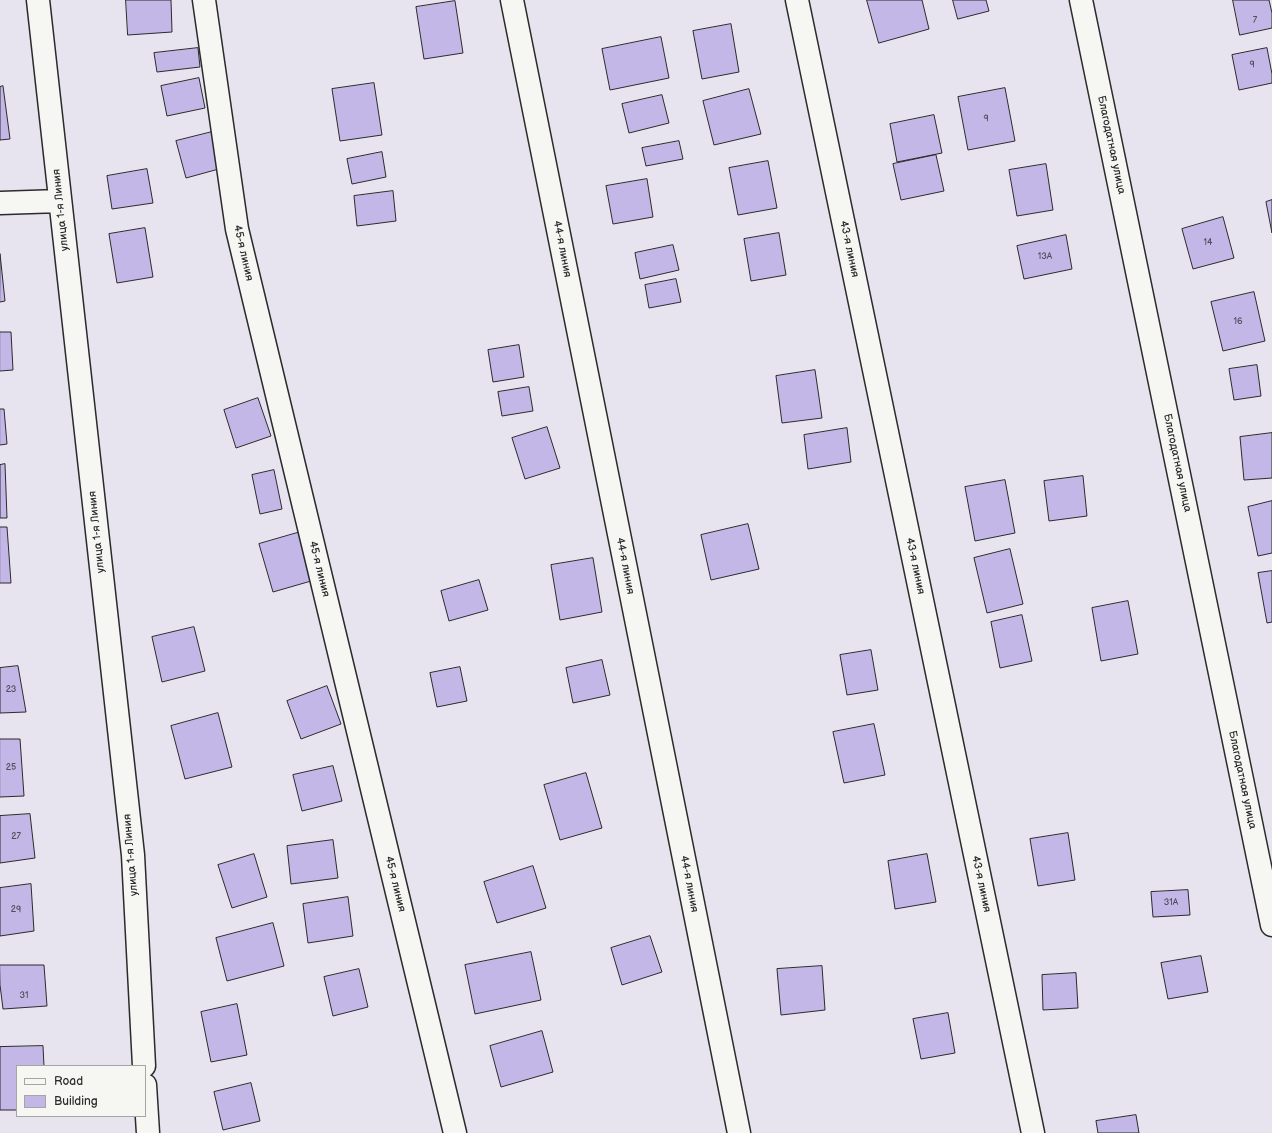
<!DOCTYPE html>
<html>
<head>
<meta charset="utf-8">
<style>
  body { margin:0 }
  #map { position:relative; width:1272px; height:1133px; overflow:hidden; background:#e7e3ef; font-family:"Balsamiq Sans",sans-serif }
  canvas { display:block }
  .legend { position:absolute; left:16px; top:1065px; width:130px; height:52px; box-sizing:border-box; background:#f6f6f2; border:1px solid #a5a5a2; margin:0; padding:5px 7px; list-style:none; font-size:12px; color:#2b2b2b }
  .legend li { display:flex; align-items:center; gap:8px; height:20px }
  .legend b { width:20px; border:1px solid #a5a5a2 }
</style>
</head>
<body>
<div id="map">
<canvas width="1272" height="1133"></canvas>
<ul class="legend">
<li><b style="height:5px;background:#f6f6f2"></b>Road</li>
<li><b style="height:11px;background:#c3b7e8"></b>Building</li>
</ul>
</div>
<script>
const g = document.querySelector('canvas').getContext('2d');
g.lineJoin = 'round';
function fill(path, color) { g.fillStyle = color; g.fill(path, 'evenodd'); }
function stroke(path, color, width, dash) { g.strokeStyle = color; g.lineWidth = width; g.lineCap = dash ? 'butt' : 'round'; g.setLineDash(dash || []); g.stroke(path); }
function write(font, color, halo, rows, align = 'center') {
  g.font = font + ' "Balsamiq Sans",sans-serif'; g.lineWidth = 4; g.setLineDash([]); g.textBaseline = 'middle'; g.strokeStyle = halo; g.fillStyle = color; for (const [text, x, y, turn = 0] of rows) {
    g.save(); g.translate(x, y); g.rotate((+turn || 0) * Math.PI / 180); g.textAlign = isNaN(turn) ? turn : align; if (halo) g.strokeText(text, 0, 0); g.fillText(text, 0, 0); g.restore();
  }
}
const building = new Path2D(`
  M126,0H171L172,32L128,35Z
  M867,0H922L929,29L879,43Z
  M953,0H986L989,11L958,19Z
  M1233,0H1269L1272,13V28L1240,35Z
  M455,1L463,53L424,59L416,7Z
  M731,24L739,72L702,79L693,31Z
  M661,37L669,78L610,90L602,49Z
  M198,48L200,67L157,72L154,53Z
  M1267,48L1272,74V83L1239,90L1232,55Z
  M199,78L205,108L167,116L161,86Z
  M374,83L382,135L340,141L332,89Z
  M3,86L10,139L0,140V87Z
  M1005,88L1015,141L968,150L958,97Z
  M749,89L761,134L714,145L703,101Z
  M662,95L669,123L629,133L622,104Z
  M934,115L942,153L897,162L890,124Z
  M216,131L226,167L186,178L176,141Z
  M679,141L683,159L646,166L642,148Z
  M382,152L386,177L352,184L347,159Z
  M936,155L944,191L901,200L893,164Z
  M768,161L777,208L738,215L729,168Z
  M1046,164L1053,210L1017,216L1009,170Z
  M147,169L153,203L112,209L107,176Z
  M647,179L653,217L613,224L606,186Z
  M393,191L396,221L357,226L354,196Z
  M1272,200V233L1266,202Z
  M1223,217L1234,258L1193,269L1182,229Z
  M145,228L153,277L117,283L109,234Z
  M779,233L786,275L751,281L744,239Z
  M1066,235L1072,269L1024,279L1017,246Z
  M673,245L679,270L640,279L635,253Z
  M0,254L5,301L0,302Z
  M676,279L681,302L649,308L645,285Z
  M1254,292L1265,341L1223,351L1211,302Z
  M0,332H11L13,370L0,371Z
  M519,345L524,377L493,382L488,350Z
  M1257,365L1261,396L1234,400L1229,369Z
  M815,370L822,418L782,423L776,376Z
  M529,387L533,411L502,416L498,392Z
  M258,398L271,436L236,448L224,410Z
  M0,409H4L7,444L0,445Z
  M547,427L560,468L525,479L512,438Z
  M847,428L851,462L808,469L804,435Z
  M1272,433V478L1244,480L1240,437Z
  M5,464L7,518H0V465Z
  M274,470L282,509L260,514L252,475Z
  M1083,476L1087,516L1049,521L1044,481Z
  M1005,480L1015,533L975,541L965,487Z
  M1272,501V553L1258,556L1248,507Z
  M748,524L759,569L711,580L701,535Z
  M0,527H7L11,583H0Z
  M304,531L318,579L273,592L259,544Z
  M1010,549L1023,604L987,613L974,558Z
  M593,558L602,612L560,620L551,565Z
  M1272,571V622L1267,623L1258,573Z
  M479,580L488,610L449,621L441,591Z
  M1128,601L1138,654L1101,661L1092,608Z
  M1022,615L1032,661L1000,668L991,622Z
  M194,627L205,671L162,682L152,637Z
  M871,650L878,690L847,695L840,655Z
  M602,660L610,695L573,703L566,668Z
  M18,666L26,712L0,713V668Z
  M460,667L467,701L437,707L430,673Z
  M327,686L341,724L301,739L287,701Z
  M218,713L232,767L185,779L171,726Z
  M874,724L885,775L844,783L833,732Z
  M0,739H20L24,796L0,797Z
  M333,766L342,801L302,811L293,775Z
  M586,773L602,828L560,840L544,785Z
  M30,814L35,858L0,863V816Z
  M1068,833L1075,880L1038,886L1030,839Z
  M333,840L338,878L291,884L287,846Z
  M254,854L267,897L232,908L218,865Z
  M927,854L936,902L895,909L888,861Z
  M533,866L546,908L497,923L484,882Z
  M31,884L34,931L0,936V888Z
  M1188,890L1190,915L1153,917L1151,892Z
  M348,897L353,936L308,943L303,904Z
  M273,923L284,966L227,981L216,938Z
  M650,936L662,972L622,985L611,948Z
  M531,952L541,1000L475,1014L465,965Z
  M1201,956L1208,992L1168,999L1161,963Z
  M0,965H44L47,1006L3,1009L0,985Z
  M822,966L825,1010L781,1015L777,969Z
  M359,969L368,1007L333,1016L324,977Z
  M1076,973L1078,1008L1043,1010L1042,975Z
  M237,1004L247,1055L211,1062L201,1012Z
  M948,1013L955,1053L921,1059L913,1019Z
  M542,1031L553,1072L501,1087L490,1046Z
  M43,1046L44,1066H17V1110H0V1047Z
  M251,1083L260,1121L223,1130L214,1092Z
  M1136,1115L1139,1133H1098L1096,1121Z`);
fill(building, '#c3b7e8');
stroke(building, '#2b2b2b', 1);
const street = new Path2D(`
  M38,0L133,855L144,1066
  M204,0L237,229L455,1133
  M512,0L739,1133
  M797,0L1033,1133
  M1081,0L1272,925
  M0,203L60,201
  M145,1085L148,1133`);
stroke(street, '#2b2b2b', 25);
stroke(street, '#f6f6f2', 22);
write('9px', '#514e5a', null, [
  ["7",1255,21],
  ["9",1252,65],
  ["9",986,119],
  ["14",1208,243],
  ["13А",1045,257],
  ["16",1238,322],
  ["23",11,690],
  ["25",11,768],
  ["27",16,837],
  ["31А",1171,903],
  ["29",16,910],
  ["31",24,996]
]);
write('11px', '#2b2b2b', '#f6f6f2', [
  ["Благодатная улица",1111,145,78],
  ["улица 1-я Линия",61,210,-96],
  ["44-я линия",562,249,79],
  ["43-я линия",849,249,78],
  ["45-я линия",243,253,77],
  ["Благодатная улица",1177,463,78],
  ["улица 1-я Линия",97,532,-96],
  ["44-я линия",625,566,79],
  ["43-я линия",915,566,78],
  ["45-я линия",319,569,76],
  ["Благодатная улица",1242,780,78],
  ["улица 1-я Линия",131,855,-95],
  ["45-я линия",395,884,76],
  ["44-я линия",689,884,79],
  ["43-я линия",981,884,78]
]);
</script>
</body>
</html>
